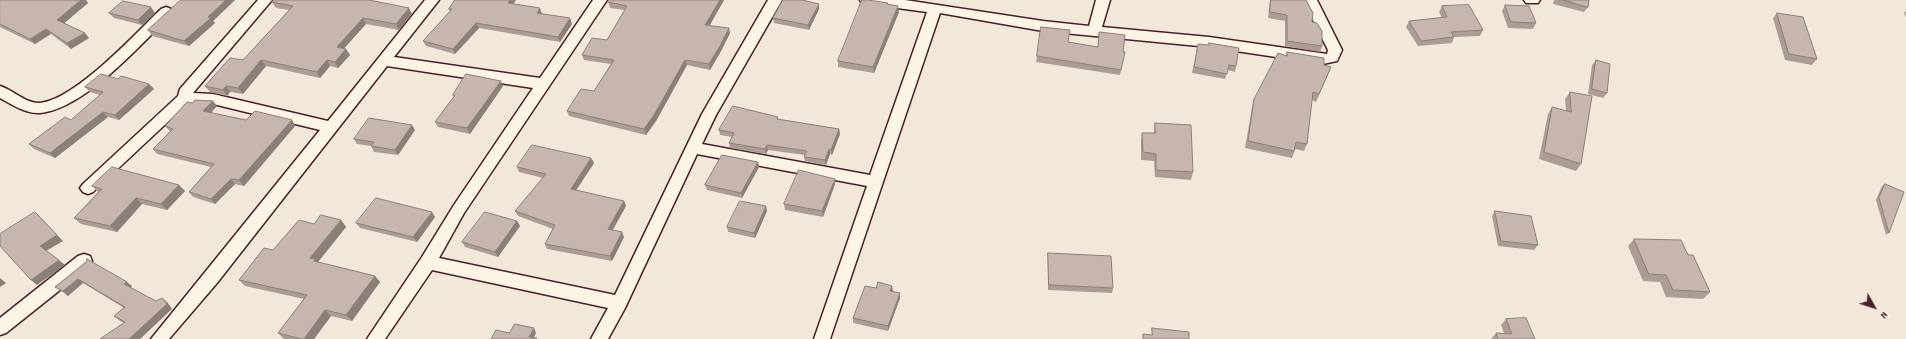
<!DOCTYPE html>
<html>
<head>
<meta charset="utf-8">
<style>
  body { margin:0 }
  #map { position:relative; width:1906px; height:339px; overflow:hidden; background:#f1e8da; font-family:Dekko,sans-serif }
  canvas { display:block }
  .north { position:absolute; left:1854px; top:287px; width:40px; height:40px; -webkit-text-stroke:3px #fcf5e5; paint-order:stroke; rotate:129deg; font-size:11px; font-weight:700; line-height:16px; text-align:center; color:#4a1f2b }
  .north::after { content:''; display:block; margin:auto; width:14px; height:18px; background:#4a1f2b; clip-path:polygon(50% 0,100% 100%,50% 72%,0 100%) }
</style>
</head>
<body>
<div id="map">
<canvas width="1906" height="339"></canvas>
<div class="north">N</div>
</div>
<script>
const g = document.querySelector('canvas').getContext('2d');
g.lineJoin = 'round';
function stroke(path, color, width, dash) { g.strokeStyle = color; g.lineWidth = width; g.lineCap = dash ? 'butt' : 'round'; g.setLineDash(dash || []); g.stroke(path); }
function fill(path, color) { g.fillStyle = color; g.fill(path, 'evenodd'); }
const street = new Path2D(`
  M258,0H272L193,93L213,94L328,121L425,0H439L394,57L540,78L593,0H607L464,213L439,258L615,295L702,114L768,0H782L716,115L702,144L870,175L927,12L867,4L862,3L860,0H905L1043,21L1089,26L1096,0H1110L1102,27L1209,37L1327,54L1328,50L1303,0H1317L1342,50L1337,61L1323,64L1209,47L1043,31L940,13L830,339H814L867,186L697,154L625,308L608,339H591L608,308L432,270L385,339H367L422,257L454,205L533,88L387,66L217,283L169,339H151L320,130L213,104L188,103L93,192L88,194L83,192L80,188L83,184L178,96L180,89Z
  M1524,0H1540L1538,3H1526Z
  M166,7L171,9L173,12L171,15C139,46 84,109 40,113C26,114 11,104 0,98V86C13,90 25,103 39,103C74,101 136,33 161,9Z
  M84,254L90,256L92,261L90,266L6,333L0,335V318L78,256Z`);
stroke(street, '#4a1f2b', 3);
fill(street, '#fcf5e5');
fill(new Path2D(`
  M0,0H86L88,3L64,23L89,38L71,49L51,34L35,44L0,27Z
  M181,0H235L213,21L215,23L189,46L152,36L148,30Z
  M455,0H516L513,4L542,14L570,18L572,24L560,42L479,28L455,54L426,46L423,41L450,12L449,9Z
  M724,0L710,25L730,33L721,51L710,70L687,65L656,121L646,135L569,116L567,111L594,91L611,64L584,60L582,55L607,40L625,10L610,8L608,2Z
  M1270,0H1306L1312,22L1322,46L1320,52L1285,46V21L1268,18Z
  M1554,0H1589L1588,7L1584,12L1553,4Z
  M372,1L412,14L399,30L366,24L344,48L350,55L338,68L330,66L320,78L266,66L243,94L230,92L227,96L210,92L205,86L243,60L289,10L276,8L272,2Z
  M888,3V4L899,12L874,73L838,67V61Z
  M819,4V9L809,30L774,23L773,18Z
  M1505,5L1536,23L1533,29L1508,28L1502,11Z
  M1442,6L1483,30L1480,36L1454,37L1452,43L1418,46L1406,27L1409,21L1442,18L1439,12Z
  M1906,11V17L1904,13Z
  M109,13H155L142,25L114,18Z
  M1777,13L1817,59L1812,65L1785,60L1773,18Z
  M1068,42L1125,52L1120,75L1036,62L1037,56Z
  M1197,49L1236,66L1235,72L1228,70L1225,79L1192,73Z
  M1287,52L1324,65L1328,75L1316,102L1312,100L1307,144L1304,151L1295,149L1292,158L1245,148L1252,107L1254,99L1286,55Z
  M1596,60L1607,93L1603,98L1588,94L1592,65Z
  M118,79L149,84L154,89L119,120L108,117L55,158L34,149L29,144L71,120L100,95L90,92L85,87Z
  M503,86L470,134L438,127L435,122L454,97L453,95Z
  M1570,92L1581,164L1576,171L1539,159L1548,114L1552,107L1566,111L1565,99Z
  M192,103L217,106L211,113L246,120H292L295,126L244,186L235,184L215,204L193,197L189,192L211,167L157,154L153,149L170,131L165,126Z
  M778,117V119L839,129L840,134L832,155L830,154L826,165L805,161L804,157L805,155L768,150L766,154L730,148L729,143L732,137L720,135L719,130Z
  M1155,123L1193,172L1191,180L1155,177L1154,161L1141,160V140L1142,133H1154V130Z
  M415,130L398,155L374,152L371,146L357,144L354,139Z
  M591,158L594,163L576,190L626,206L613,230L624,237L612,261L547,249L545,244L553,229L518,216L515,211L543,178L519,172L517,167Z
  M758,162L759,167L742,198L707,190L705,185Z
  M835,179V184L823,217L785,210L784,204Z
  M1885,184L1889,233L1886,235L1876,200L1882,186Z
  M179,185L185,191L167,210L142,204L117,232L81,224L74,218L98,192L92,186Z
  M767,211L755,238L728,232L727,227Z
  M1495,211L1538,245L1534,250L1498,246L1492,216Z
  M435,217L417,242L360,228L356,223Z
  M341,220L346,227L318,262L375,276L380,282L352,321L331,316L314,339H284L278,333L304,299L245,286L239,280L273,250L314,224Z
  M517,221L520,226L498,257L465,247L462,242Z
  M1634,239L1688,255L1710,292L1703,299L1666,297L1660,282L1643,281L1628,246Z
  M1048,253L1113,288L1112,293L1048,290Z
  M86,262L132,286L130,288L156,301L167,302L172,309L124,323L120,321L114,316L124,308L83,283L68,296L61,291L55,287Z
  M892,286V292L900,293V298L888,331L853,323V318L876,288Z
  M1506,319L1535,339H1491L1496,333H1504L1501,325Z`), '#ab9d96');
fill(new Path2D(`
  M81,0H86L88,3L62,25L57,20Z
  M226,0H235L213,21L215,23L189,46L184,41L208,17Z
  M510,0H516L510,9L508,3Z
  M720,0H724L707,30L705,25Z
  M819,4V9L809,30L808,25Z
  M898,6L899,12L874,73L873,67Z
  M151,7L155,13L142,25L138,20Z
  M409,8L412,14L399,30L396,24Z
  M540,8L542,14L537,13Z
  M363,18L366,24L340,53L337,47Z
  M570,18L572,24L560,42L558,37Z
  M476,23L479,28L455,54L453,49Z
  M729,28L730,33L721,51L710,70L709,64Z
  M46,29L51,34L35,44L30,39Z
  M85,33L89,38L71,49L67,43Z
  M346,49L350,55L338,68L335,62Z
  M261,60L266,66L243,94L238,88Z
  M327,60L330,66L320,78L317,72Z
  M685,60L687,65L656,121L646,135L644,129Z
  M501,81L503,86L470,134L467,128Z
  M149,84L154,89L119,120L115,115Z
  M226,86L230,92L227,96L223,90Z
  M213,101L217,106L207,117L203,111Z
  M103,112L108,117L55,158L50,153Z
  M292,120L295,126L244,186L239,180Z
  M412,125L415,130L398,155L395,150Z
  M839,129L840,134L832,155L831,150Z
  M767,145L768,150L766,154L765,149Z
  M829,149L830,154L826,165L825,160Z
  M591,158L594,163L573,195L571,189Z
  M758,162L759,167L742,198L741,193Z
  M231,179L235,184L215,204L211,199Z
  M835,179V184L823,217L822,211Z
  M179,185L185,191L167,210L161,204Z
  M136,198L142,204L117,232L110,226Z
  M624,201L626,206L610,234L608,229Z
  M766,206L767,211L755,238L754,233Z
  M35,212L63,241L46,251L40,246Z
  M432,212L435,217L417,242L413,237Z
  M341,220L346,227L318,262L321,266L310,258Z
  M517,221L520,226L498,257L495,252Z
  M622,232L624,237L612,261L610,256Z
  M59,260L65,265L37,285L31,280Z
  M375,276L380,282L352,321L346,315Z
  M0,278L6,283L0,287Z
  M78,279L83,283L68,296L63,291Z
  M127,282L132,286L129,289L124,284Z
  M892,286L893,291L890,296V291Z
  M900,293V298L888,331V326Z
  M162,298L167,302L172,309L140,339H129Z
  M325,310L331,316L314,339H304Z
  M534,328L536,333L533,339L529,337Z`), '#8b7f7a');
const building = new Path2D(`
  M0,0H81L57,20L85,33L67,43L46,29L30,39L0,24Z
  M181,0H226L208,17L211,18L184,41L148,30Z
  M274,0H369L409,8L396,24L363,18L337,47L346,49L335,62L327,60L317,72L261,60L238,88L226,86L223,90L205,86L230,58L243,60L293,6L272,2Z
  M455,0H510L508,3L540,8L537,13L570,18L558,37L476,23L453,49L423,41L452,9H449Z
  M610,0H720L705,25L729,28L720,46L709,64L685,60L654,115L644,129L567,111L581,89L594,91L614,60L582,55L592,38L607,40L627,6L608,2Z
  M783,0H802L819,4L808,25L773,18Z
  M862,0H868L888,3L887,4L898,6L873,67L838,61Z
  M1271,0H1306L1313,13L1312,22L1317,23L1322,31V46L1287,41V15L1270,12Z
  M1563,0H1589L1588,7Z
  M123,1L151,7L138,20L109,13Z
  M1469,5L1483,30L1451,32L1454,37L1421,41L1409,21L1447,17L1442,6Z
  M1505,5L1529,6L1536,23L1511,22Z
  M1777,13L1803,17L1817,59L1789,54Z
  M1041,27L1070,30L1068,42L1098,47L1099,32L1125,35L1123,52H1125L1121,70L1037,56Z
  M1209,43L1239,48L1236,66L1229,65L1227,74L1194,67L1198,44L1209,45Z
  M1287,52L1324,58V65L1331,67L1319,94L1313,92L1307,144L1296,142L1294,151L1248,141L1254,99L1278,53L1287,56Z
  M1596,60L1610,64L1607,93L1592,89Z
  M101,74L118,79L121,76L149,84L115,115L103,112L50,153L29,144L65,117L71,120L103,92L85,87Z
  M466,74L501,81L467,128L435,122L455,95H453Z
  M1570,92L1592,96L1581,164L1544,152L1552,107L1571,112Z
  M195,100L213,101L203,111L246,120L255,111L292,120L239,180L231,179L211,199L189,192L214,164L153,149L173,129L165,126L187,102L192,103Z
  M733,106L778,117L777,119L839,129L831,150L829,149L825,160L804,157L807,151L767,145L765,149L729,143L734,133L719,130Z
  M369,118L412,125L395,150L371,146L374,142L354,139Z
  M1155,123L1191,125L1193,172L1156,170V154L1143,152L1142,133H1155Z
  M532,145L591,158L571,189L624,201L608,229L622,232L610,256L545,244L555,225L515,211L546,174L517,167Z
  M722,155L758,162L741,193L705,185Z
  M112,167L179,185L161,204L136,198L110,226L74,218L102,189L92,186Z
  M799,170L835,179L822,211L784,204Z
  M1885,184L1904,192L1889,233L1879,198Z
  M376,198L432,212L413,237L356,223Z
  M740,201L766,206L754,233L727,227Z
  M1495,211L1531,216L1538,245L1501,241Z
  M35,212L57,235L40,246L59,260L31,280L0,246V234Z
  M485,212L517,221L495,252L462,242Z
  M321,215L341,220L310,258L315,259L314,261L375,276L346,315L325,310L304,339H302L278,333L307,295L239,280L264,248L273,250L299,220L314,224Z
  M1634,239L1681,240L1688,255H1693L1710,292L1673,290L1666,275L1649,274Z
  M1048,253L1111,256L1113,288L1049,285Z
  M87,259L127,282L124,284L156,301L162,298L167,304L129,339H100L125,322L114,316L125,307L78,279L63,291L55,287L86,262Z
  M878,282L892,286L890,291L900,293L888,326L853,318L865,286L876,288Z
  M1526,318L1535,339H1498L1496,333L1512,334L1506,319Z
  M515,324L534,328L529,337L537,338L536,339H491L496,330L509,333Z
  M1152,328L1189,332V339H1143V334L1152,335Z`);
fill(building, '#c7b6af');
stroke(building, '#8b7f7a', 1);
</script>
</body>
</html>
